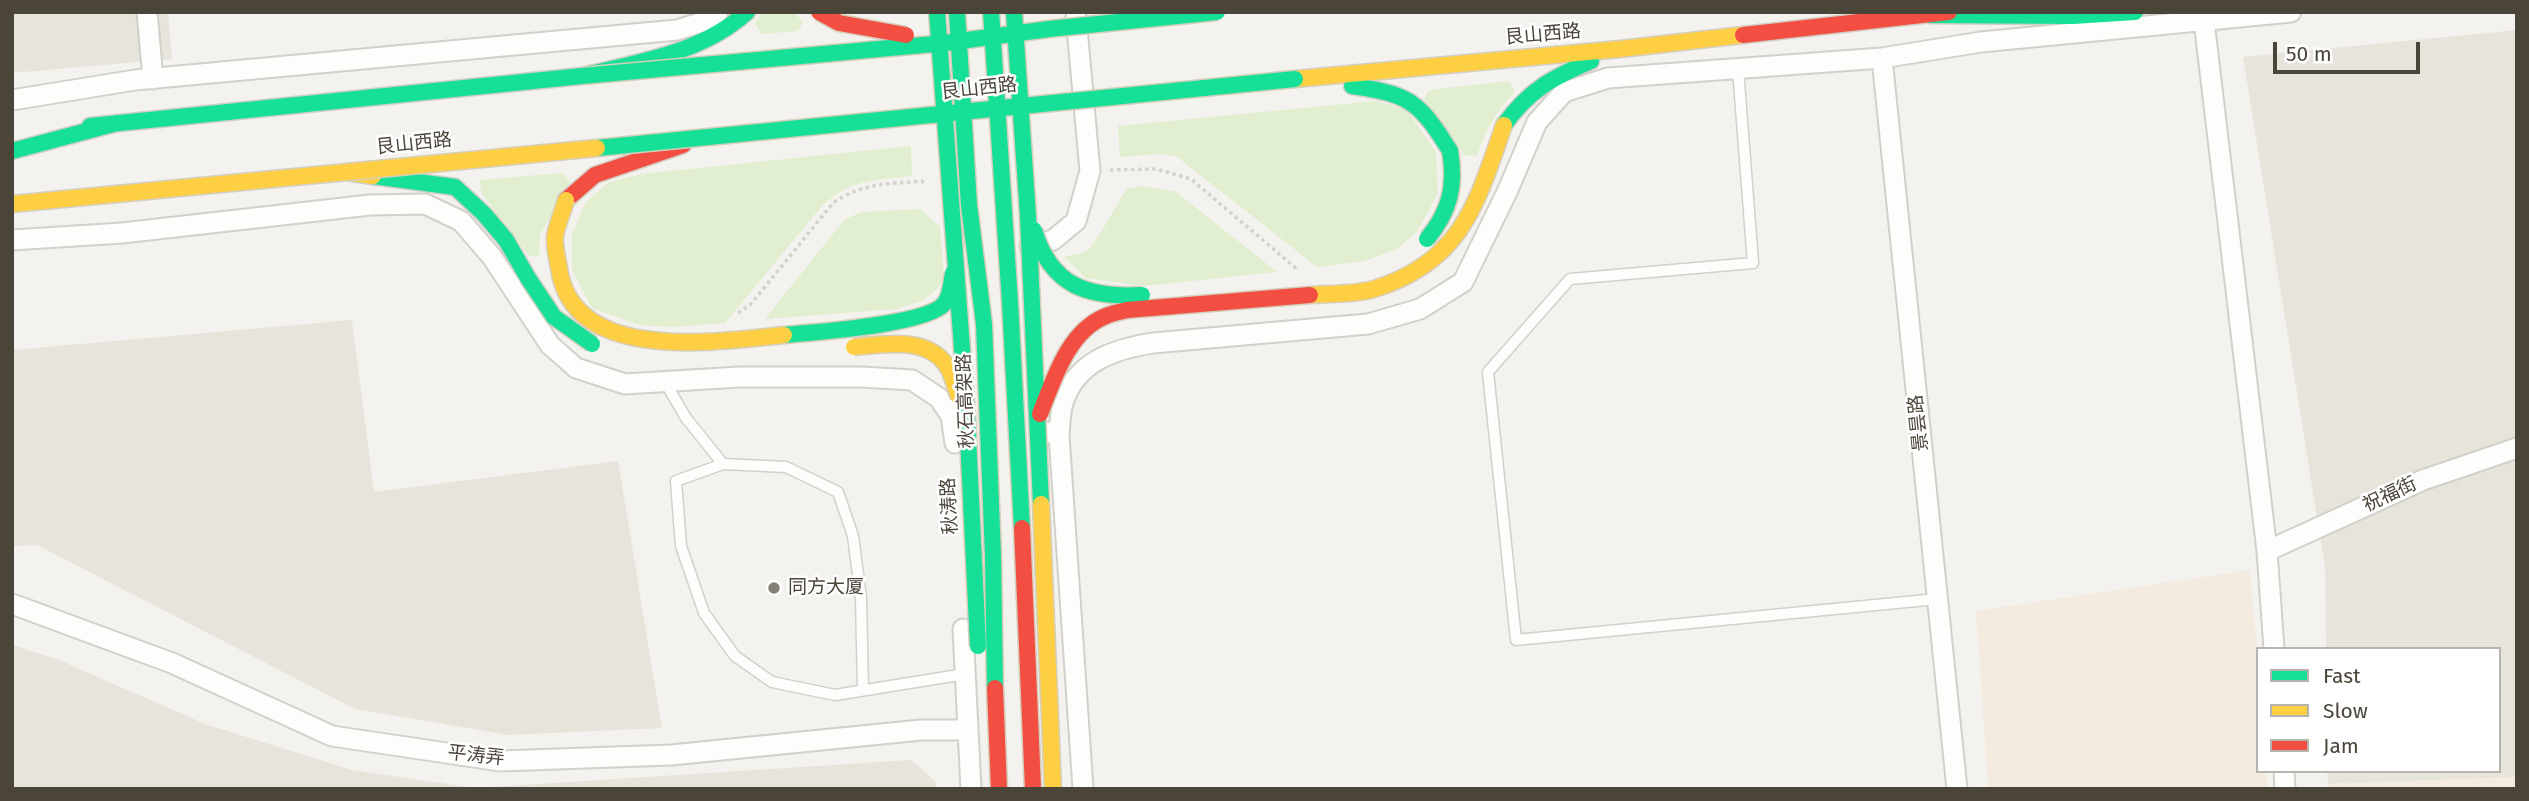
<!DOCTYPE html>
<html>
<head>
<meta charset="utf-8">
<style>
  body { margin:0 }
  #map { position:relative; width:2529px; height:801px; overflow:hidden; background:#f4f2ee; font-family:"Fira Sans",sans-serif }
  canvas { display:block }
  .frame { position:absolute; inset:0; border:14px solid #4b4439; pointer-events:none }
  .legend { position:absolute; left:2256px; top:647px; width:245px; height:126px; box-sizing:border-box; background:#fff; border:2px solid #b7b4b0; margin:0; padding:9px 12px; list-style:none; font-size:21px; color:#4b4439 }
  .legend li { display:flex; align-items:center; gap:14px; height:35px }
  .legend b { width:35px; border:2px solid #b7b4b0 }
  .scale { position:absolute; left:2273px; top:42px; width:147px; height:32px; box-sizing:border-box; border:4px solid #4b4439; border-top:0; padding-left:9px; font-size:21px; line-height:24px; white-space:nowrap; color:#4b4439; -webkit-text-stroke:5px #fff; paint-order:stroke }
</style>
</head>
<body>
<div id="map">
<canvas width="2529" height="801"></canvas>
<div class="frame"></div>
<ul class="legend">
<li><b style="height:9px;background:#16e098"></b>Fast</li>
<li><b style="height:9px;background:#ffcf43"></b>Slow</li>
<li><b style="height:9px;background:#f24e42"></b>Jam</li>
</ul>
<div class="scale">50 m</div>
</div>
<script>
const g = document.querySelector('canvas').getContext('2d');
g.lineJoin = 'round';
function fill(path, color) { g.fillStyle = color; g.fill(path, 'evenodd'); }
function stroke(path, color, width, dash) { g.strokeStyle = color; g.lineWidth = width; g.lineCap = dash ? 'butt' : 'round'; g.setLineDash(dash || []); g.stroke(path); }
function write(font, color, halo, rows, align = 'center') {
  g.font = font + ' "Fira Sans","Noto Sans SC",sans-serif'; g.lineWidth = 5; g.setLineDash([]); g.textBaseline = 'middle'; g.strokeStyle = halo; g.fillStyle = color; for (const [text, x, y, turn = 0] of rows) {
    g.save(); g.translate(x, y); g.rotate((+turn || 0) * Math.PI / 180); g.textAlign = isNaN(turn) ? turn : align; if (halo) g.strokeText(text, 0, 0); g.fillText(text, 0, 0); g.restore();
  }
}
fill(new Path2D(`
  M12,12H168L172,59L12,73Z
  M2517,30V777L2328,784L2327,771H2499V649H2326L2325,567L2243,57Z
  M352,320L374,492L618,461L662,728L508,735L355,709L37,545L12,546V350Z
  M12,645L59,660L205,724L352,770L475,788L911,760L936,782V789H12Z`), '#e7e4dc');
fill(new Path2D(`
  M2250,570L2258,667V771H2266L2267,789H1988L1976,611Z
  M2517,777V789H2328V784Z`), '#f3ebdf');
fill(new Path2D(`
  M762,12H794L803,22L798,31L762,34L755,24Z
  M1509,81L1515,91C1497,111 1485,130 1477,156L1464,155L1424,99L1429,90Z
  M1376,101L1406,109L1436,152L1438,193L1417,232L1397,249L1365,261L1317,267L1176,156L1159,154L1120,157L1118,126Z
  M911,146L912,176C874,181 852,178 822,206L725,323L671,327L639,325L592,308L572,270V235L585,203L609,182L641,174Z
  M562,173L570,182L540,235L539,257L529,256L482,194L479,180Z
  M1143,186L1176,192L1277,272L1144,286L1086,278L1064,257C1071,255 1080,254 1086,251C1097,245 1116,203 1127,189Z
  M920,209L940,227L944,277L937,289L922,301L896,309L765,319L844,220L861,212Z`), '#e1eecf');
const lane = new Path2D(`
  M1738,69L1753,263L1570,279L1488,372L1516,640L1937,599
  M665,382L686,418L723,464L676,481L681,546L704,613L735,656L772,682L835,695L965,674
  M723,464L786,467L838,492L853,536L861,598L863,690`);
const street = new Path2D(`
  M147,12L153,79
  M2204,21L2267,551L2274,649
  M1882,58L1957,789
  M12,100L135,80L677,30L709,20L718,12
  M12,240L122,233L370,205L425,204L461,221L492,257L550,345L576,368L625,384L739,377H862L912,380L939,398L951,416L955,443
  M1030,246L1053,240L1076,221L1090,171L1076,17
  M1047,432L1059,435L1083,789
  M1059,435C1060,425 1060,412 1063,403C1076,361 1115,349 1153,343L1368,324L1420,309L1463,282L1507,192L1537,122L1564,92L1608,78L1882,58L1981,42L2291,12
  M2267,551L2423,480L2517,448
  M12,604L172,663L332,736L500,761L671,755L921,730H967
  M963,629L971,789
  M2284,771L2285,789`);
const fast = new Path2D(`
  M1930,15L2073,16L2135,12
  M1352,86C1409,94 1419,101 1450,151
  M1504,125C1529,90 1552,78 1591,61
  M90,126L582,76C639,62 702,53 747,12
  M12,151L117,123
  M373,176L455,187L484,214L506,240L528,278`);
const slow = new Path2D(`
  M1295,79L1620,49L1743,35
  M12,204L347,172L373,176`);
const jam = new Path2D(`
  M1743,35L1949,12
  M566,200L595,175L683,145`);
stroke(lane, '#d2d0cb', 13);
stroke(street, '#d2d0cb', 23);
stroke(fast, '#d3cfc5', 19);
stroke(slow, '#d3cfc5', 19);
stroke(jam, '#d3cfc5', 19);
stroke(new Path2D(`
  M1110,170L1156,169L1191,179L1298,270
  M738,313L751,304L833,203C861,183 889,184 922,181L925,185`), '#d3d2cc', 3.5, [3.5, 3.5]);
stroke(lane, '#fdfdfc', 10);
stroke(street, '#fdfdfc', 19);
stroke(fast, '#16e098', 16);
stroke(slow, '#ffcf43', 16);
stroke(jam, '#f24e42', 16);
const fastBridge = new Path2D(`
  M937,12L967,416L978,646
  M957,12L969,205L984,324L993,556L995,688
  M991,12L1010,303L1022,528
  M1014,12L1028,216L1041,504
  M582,76L945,43L1049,29L1217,12
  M597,148L1295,79
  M1034,230C1051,286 1087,298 1142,295
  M1427,239C1450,211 1456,186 1450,151
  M528,278L554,317L592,344
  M784,335C815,332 925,325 944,304C951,296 951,283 953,273`);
const slowBridge = new Path2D(`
  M347,172L597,148
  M566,200C563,212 557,224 555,236C554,246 557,257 559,268C572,364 716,342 784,335
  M1310,295C1330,293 1355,295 1374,289C1462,262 1477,203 1504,125
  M854,347C884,344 927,336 947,366C953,375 955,387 959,397
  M1041,504L1053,789`);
const jamBridge = new Path2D(`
  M819,12L839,23L906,35
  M1040,414C1054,379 1068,331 1106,316C1112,313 1120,312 1127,310L1310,295
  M1022,528L1033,789
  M995,688L999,789`);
stroke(fastBridge, '#d6cebb', 19, []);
stroke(slowBridge, '#d6cebb', 19, []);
stroke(jamBridge, '#d6cebb', 19, []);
stroke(fastBridge, '#16e098', 16);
stroke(slowBridge, '#ffcf43', 16);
stroke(jamBridge, '#f24e42', 16);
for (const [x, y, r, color] of [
  [774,588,7,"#868178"]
]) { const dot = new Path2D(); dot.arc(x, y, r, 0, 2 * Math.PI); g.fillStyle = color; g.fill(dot); stroke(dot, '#fff', 2.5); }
write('19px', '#4b4439', '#fff', [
  ["艮山西路",1543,35,-5],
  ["艮山西路",979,89,-6],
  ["艮山西路",414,144,-6],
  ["秋石高架路",966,401,-92],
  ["景昙路",1919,423,-96],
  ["祝福街",2390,495,-25],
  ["秋涛路",950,506,-93],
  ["平涛弄",476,756,6]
]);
write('19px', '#4b4439', '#fff', [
  ["同方大厦",788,588]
], 'left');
</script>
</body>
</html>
